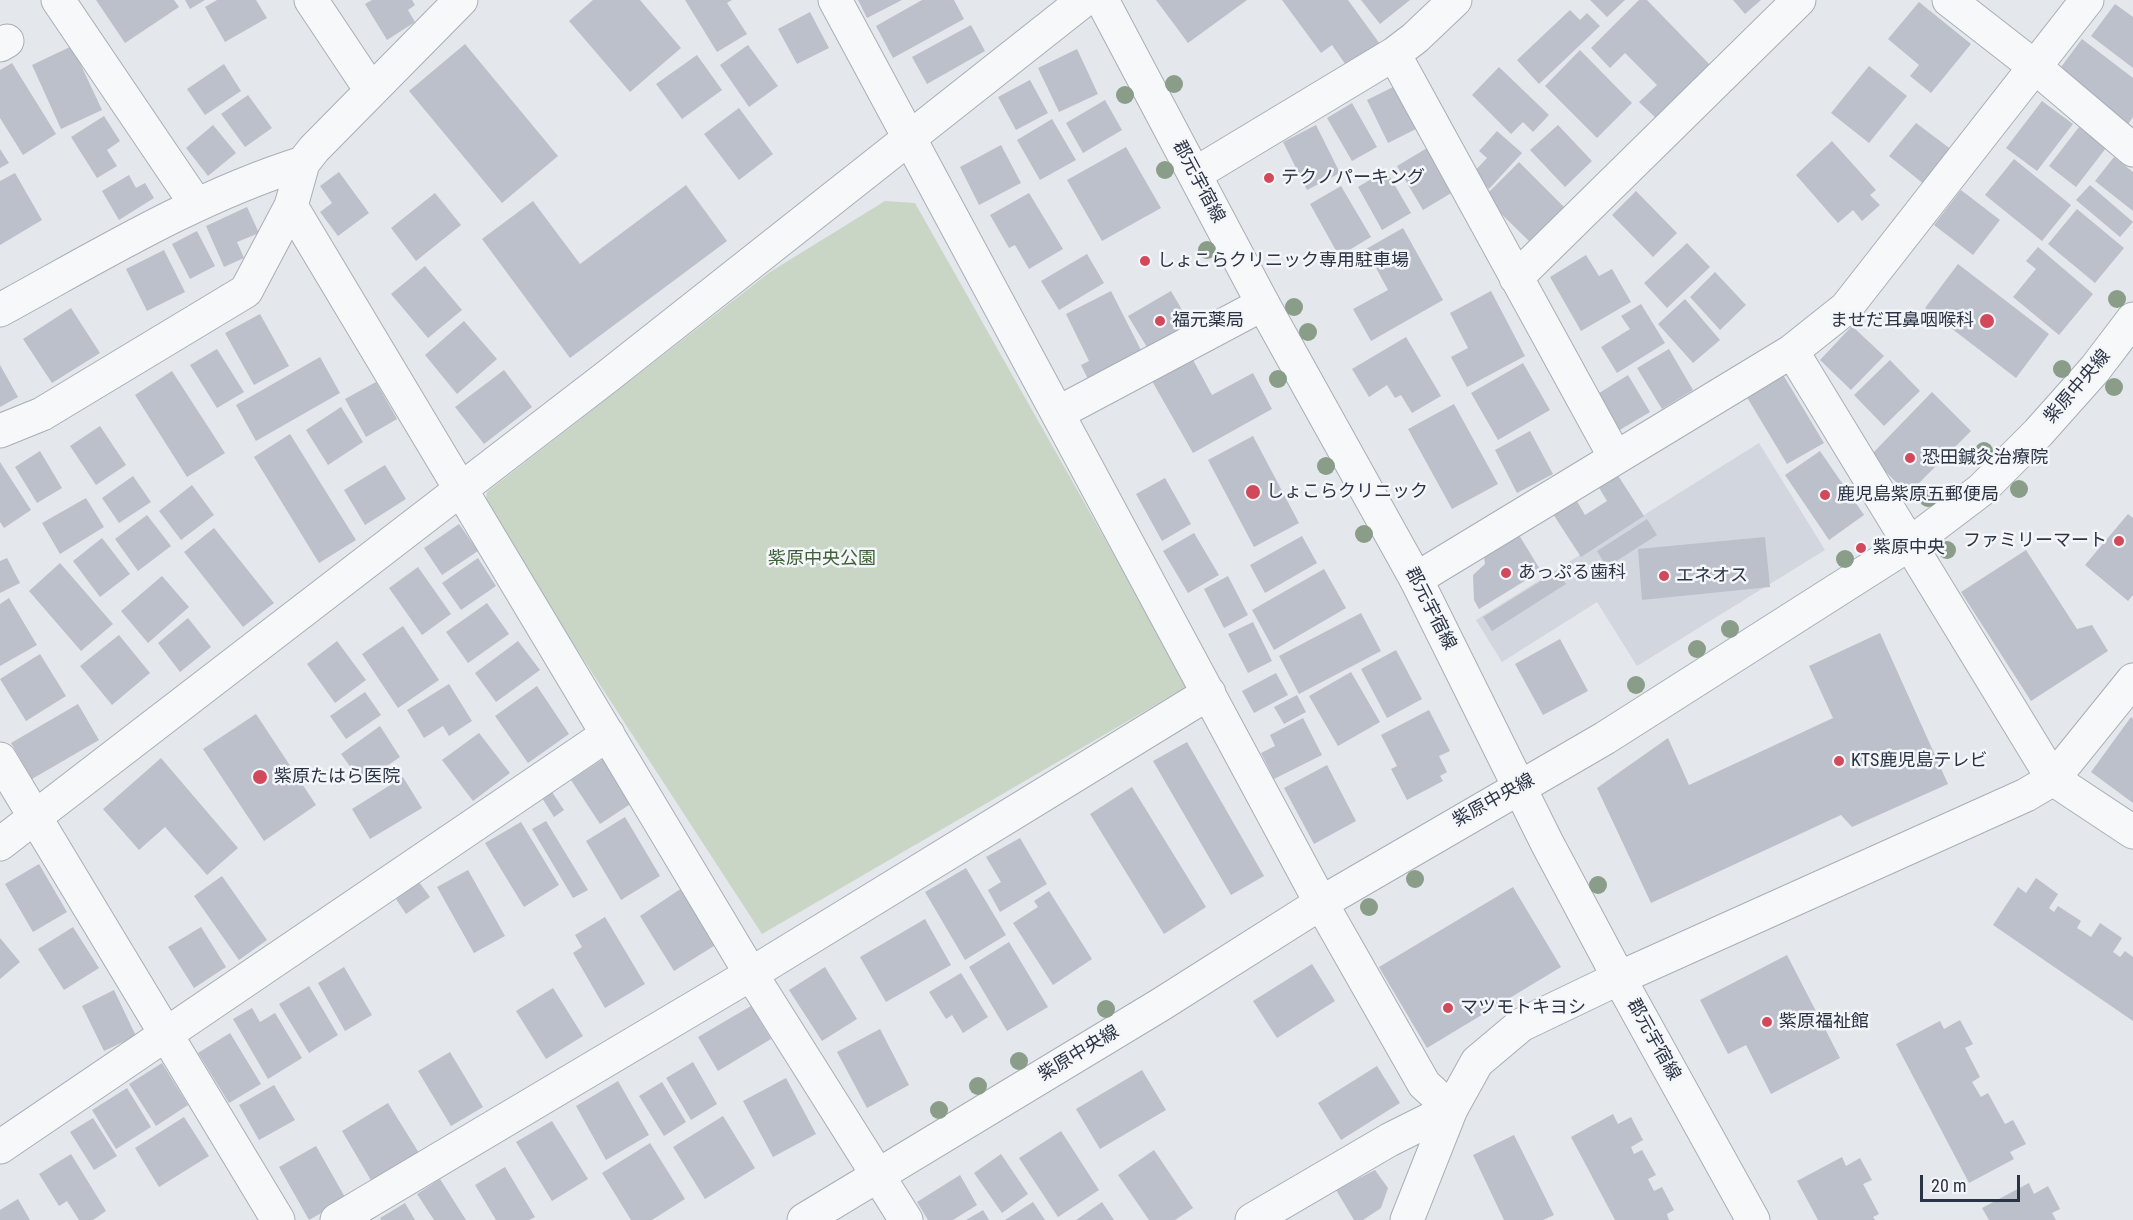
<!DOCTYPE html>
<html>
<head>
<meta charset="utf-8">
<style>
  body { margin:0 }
  #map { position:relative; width:2133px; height:1220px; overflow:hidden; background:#e4e7ec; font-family:"Roboto Condensed",sans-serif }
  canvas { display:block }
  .scale { position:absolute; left:1920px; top:1175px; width:100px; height:27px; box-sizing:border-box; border:3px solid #2b3445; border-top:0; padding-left:8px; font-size:18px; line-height:21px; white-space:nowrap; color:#2b3445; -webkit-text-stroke:4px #f4f6f9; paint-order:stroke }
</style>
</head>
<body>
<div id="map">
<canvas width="2133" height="1220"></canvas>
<div class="scale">20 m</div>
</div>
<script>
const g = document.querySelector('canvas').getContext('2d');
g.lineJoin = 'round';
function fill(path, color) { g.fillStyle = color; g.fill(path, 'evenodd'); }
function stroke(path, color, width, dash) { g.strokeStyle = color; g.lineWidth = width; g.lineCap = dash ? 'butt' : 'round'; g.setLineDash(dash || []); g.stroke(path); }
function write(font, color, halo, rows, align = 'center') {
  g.font = font + ' "Roboto Condensed","Noto Sans JP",sans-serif'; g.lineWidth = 5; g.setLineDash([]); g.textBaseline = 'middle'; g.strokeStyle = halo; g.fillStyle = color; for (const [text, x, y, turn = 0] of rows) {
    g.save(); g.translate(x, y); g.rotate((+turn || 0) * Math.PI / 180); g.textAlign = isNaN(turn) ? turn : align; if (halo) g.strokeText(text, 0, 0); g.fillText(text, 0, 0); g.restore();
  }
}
fill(new Path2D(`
  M1759,443L1825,550L1637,666L1597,602L1502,662L1476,620Z`), '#d2d6de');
fill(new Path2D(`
  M885,201L915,203L1188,686L762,934L485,508L487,492L770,272Z`), '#c9d6c5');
fill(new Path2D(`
  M96,0H174L179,7L125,43Z
  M185,0H205L190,9Z
  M217,0H256L267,18L225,42L205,7Z
  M372,0H412L415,5L408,10L415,22L387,40L365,4Z
  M593,0H640L681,48L630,92L569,21Z
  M685,0H732L727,3L747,34L717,52Z
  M858,0H902L867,18Z
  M922,0H954L964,19L893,58L876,26Z
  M1156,0H1247L1188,43Z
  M1282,0H1348L1380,44L1348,68L1332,45L1321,53Z
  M1361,0H1410L1380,24Z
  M1590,0H1625L1607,17Z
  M1639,0H1647L1712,67L1658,120L1639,102L1657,85L1625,53L1610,68L1591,48Z
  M1733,0H1761L1745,14Z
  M1919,2L1971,44L1931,93L1910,76L1919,65L1888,39Z
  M2115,4L2133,17V68L2091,36Z
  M1570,10L1580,20L1587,13L1600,26L1539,84L1517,60Z
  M810,12L829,48L797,64L778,29Z
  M971,25L985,51L927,84L912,57Z
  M2082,39L2133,78V117L2128,124L2058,71Z
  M465,44L558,156L502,203L409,91Z
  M748,45L778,86L749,107L720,65Z
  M72,46L102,110L61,129L32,65Z
  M1077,49L1098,94L1059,112L1038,68Z
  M1580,50L1632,103L1597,138L1545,86Z
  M697,55L722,90L682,119L656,84Z
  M12,63L56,134L23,155L0,118V70Z
  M224,64L241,91L205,115L187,89Z
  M1869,66L1907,96L1869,143L1831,113Z
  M1499,67L1549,115L1533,132L1523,122L1511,134L1472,95Z
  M1030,80L1048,113L1016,130L998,97Z
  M1397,85L1418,128L1388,143L1367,100Z
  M248,95L272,128L245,147L221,114Z
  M1105,100L1122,130L1083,153L1066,123Z
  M2042,101L2073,124L2037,171L2006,148Z
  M1352,103L1377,147L1352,161L1327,118Z
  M739,108L773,154L739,180L704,134Z
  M104,116L120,141L107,150L117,166L97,178L71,137Z
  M1052,119L1076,160L1040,180L1017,140Z
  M1916,123L1952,150L1925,185L1889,156Z
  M213,125L236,153L208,176L186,148Z
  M1316,125L1340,173L1307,190L1283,142Z
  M1558,125L1592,161L1565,187L1530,150Z
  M2079,127L2106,148L2076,187L2049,166Z
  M1497,131L1522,153L1489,189L1472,174L1487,158L1479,151Z
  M1832,141L1876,190L1870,195L1880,205L1862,221L1853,210L1838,223L1796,175Z
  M1001,145L1021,183L979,205L960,167Z
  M1126,147L1161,208L1102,241L1067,180Z
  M1427,148L1453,192L1423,210L1397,166Z
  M0,149L9,163L0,168Z
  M2114,157L2133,172V211L2095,181Z
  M2014,159L2071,205L2042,241L1985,195Z
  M1519,162L1565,208L1530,242L1484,197Z
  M1386,170L1411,213L1382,230L1358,187Z
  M339,172L369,213L338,236L320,212L332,203L320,186Z
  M15,173L42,220L0,245V181Z
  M129,175L136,188L145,183L154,198L119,220L102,191Z
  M686,185L727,241L570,358L482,239L533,201L580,264Z
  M2090,185L2133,222L2120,237L2076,200Z
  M1341,186L1371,237L1339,256L1310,204Z
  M1961,190L2000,220L1973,255L1934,225Z
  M1636,191L1677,233L1653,257L1612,215Z
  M435,193L461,225L416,261L391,228Z
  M1029,193L1063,249L1029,269L1015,245L1009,248L990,215Z
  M247,207L259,233L237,242L244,258L224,267L206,226Z
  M2077,209L2124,248L2095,283L2048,244Z
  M1403,228L1443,300L1371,341L1353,309L1388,290L1366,249Z
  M197,231L215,266L190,279L172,244Z
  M1687,243L1710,267L1667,308L1644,283Z
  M2038,247L2093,294L2059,335L2013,297L2036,269L2026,261Z
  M164,250L185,292L147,311L126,269Z
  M1087,254L1104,283L1059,310L1041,281Z
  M1586,255L1599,276L1612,269L1631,302L1581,331L1550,277Z
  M1958,264L2049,334L2016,378L1925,308Z
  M425,266L462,310L428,338L391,294Z
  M1715,272L1746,305L1720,330L1690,297Z
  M1111,291L1142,352L1088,379L1081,365L1089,361L1066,314Z
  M1171,291L1192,327L1150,352L1128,316Z
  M1491,291L1525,356L1467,387L1451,357L1468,348L1450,313Z
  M1685,299L1720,340L1693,363L1658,324Z
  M1641,304L1665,343L1617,373L1601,347L1630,329L1621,316Z
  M71,308L100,353L52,383L23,339Z
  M260,314L289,366L254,385L225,333Z
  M464,321L497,359L457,394L425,355Z
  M1852,326L1884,356L1851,390L1820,360Z
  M1406,337L1441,396L1412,413L1401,395L1395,398L1387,385L1369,397L1352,369Z
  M217,349L244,392L217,408L190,365Z
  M1669,349L1693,390L1662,409L1637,368Z
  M320,357L340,393L256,441L236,405Z
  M1192,358L1212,395L1253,373L1272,409L1193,453L1152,381Z
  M1890,360L1920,391L1884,426L1854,395Z
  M1523,363L1550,410L1498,440L1471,393Z
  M0,365L18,397L0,407Z
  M504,370L532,407L484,444L455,407Z
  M172,371L225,453L187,477L135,395Z
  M1782,373L1824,443L1787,464L1745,394Z
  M1628,375L1650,412L1618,431L1596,395Z
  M376,382L397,419L366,437L345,399Z
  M1932,392L1971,431L1908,494L1870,456Z
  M1454,404L1498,484L1452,509L1408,429Z
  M341,407L363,442L328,465L306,430Z
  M100,426L126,465L96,485L70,446Z
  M1530,431L1553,474L1517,493L1495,450Z
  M290,434L356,540L319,563L254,457Z
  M1253,436L1299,523L1254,547L1208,460Z
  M40,451L62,488L37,503L15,467Z
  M1820,451L1864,515L1829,540L1785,475Z
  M0,462L31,510L4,528L0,522Z
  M385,465L406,499L365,525L344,490Z
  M1617,474L1644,516L1581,557L1551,511L1574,496L1585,515L1607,501L1598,486Z
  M133,476L151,502L119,523L102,498Z
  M1165,478L1191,524L1162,541L1136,494Z
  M192,485L214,515L181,540L159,511Z
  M86,498L104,527L60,554L42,523Z
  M2128,514L2133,518V595L2128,601L2085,565Z
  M147,515L171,546L138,571L115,539Z
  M1647,519L1657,535L1607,567L1597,551Z
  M459,524L478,551L442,575L424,548Z
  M214,528L274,603L243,627L184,552Z
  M1194,533L1219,575L1188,593L1163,551Z
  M1519,535L1541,571L1479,609L1474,600L1473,575L1485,564L1484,556Z
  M1302,536L1317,563L1265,593L1250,565Z
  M1765,537L1770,587L1642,600L1638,549Z
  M102,538L130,574L100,597L73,561Z
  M2026,550L2077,629L2092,625L2108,651L2031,701L1961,592Z
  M7,558L20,583L0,593V561Z
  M478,558L496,586L461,610L442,583Z
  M60,563L113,624L81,651L29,591Z
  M418,567L451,614L422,635L389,588Z
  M1324,569L1346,608L1274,650L1252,610Z
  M1557,571L1566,584L1492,631L1483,617Z
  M162,576L189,607L148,643L121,611Z
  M1228,576L1248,615L1224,628L1204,589Z
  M9,598L37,645L0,666V604Z
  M487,603L509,634L468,663L446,632Z
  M1361,613L1381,651L1299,694L1279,656Z
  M188,618L211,647L180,672L158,643Z
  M1253,622L1272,661L1248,673L1228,634Z
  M403,626L439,680L398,708L362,654Z
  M1880,633L1948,784L1852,827L1841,815L1651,903L1597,788L1668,738L1689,785L1833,718L1809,666Z
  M119,635L150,673L112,705L80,666Z
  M1560,639L1588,691L1543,715L1515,664Z
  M337,641L366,680L335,703L307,664Z
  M518,641L540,670L496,702L475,673Z
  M1396,650L1422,699L1387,718L1361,669Z
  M40,654L66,696L26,721L0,679Z
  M1351,672L1380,722L1338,746L1309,696Z
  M1276,673L1288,695L1254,713L1242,691Z
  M449,684L472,721L449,736L443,726L424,738L407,710Z
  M537,686L569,734L528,763L495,716Z
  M365,692L381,715L346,739L330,716Z
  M1297,695L1306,712L1284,724L1274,707Z
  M78,704L99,740L32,779L11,743Z
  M1429,710L1450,751L1439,756L1447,772L1440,776L1443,781L1407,800L1391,769L1397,766L1381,735Z
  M256,714L316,805L264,841L203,749Z
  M2131,717L2133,719V803L2091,772Z
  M1303,718L1322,755L1274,779L1261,753L1275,746L1270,735Z
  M380,726L400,757L362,783L341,754Z
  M479,733L510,773L473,801L442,760Z
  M1187,742L1264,876L1231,895L1153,761Z
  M161,758L238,848L207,875L165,827L139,850L103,809Z
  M603,759L632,803L600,824L571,780Z
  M1327,765L1356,821L1314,844L1284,788Z
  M403,777L422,808L370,839L352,809Z
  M1132,787L1206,907L1164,934L1090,814Z
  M552,792L564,810L554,817L542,798Z
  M625,817L660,876L621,900L586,841Z
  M546,821L588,890L573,898L532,829Z
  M521,822L559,885L524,907L485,843Z
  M1020,838L1047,884L1000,912L988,890L1001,882L986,857Z
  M39,864L67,912L33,932L5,884Z
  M966,868L1006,935L965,960L925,892Z
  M468,870L505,936L474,953L437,887Z
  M222,876L267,940L239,960L194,896Z
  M2036,878L2058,894L2049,908L2054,912L2058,906L2081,921L2077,928L2091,937L2100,923L2122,938L2113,952L2120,957L2125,951L2133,957V1021L1993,925L2018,887L2026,893Z
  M419,882L430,897L406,914L396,899Z
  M1513,887L1561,967L1427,1048L1379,967Z
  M682,888L717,944L674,971L640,916Z
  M1049,891L1092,959L1053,985L1013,923L1038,907L1034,901Z
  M605,917L645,984L605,1008L573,953L582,947L575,935Z
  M925,919L951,965L886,1002L860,957Z
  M73,927L99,968L64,990L38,949Z
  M201,927L226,967L194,988L168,947Z
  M0,938L20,962L0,979Z
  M1009,942L1048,1007L1007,1031L969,967Z
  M1787,955L1840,1058L1771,1094L1746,1045L1728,1054L1700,1000Z
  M1312,964L1335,1001L1277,1038L1253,1001Z
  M344,967L372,1015L345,1031L318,983Z
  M825,967L857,1019L822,1041L789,990Z
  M961,973L988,1017L963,1033L952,1015L946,1019L929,992Z
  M309,986L338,1035L309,1053L279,1004Z
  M553,988L583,1036L546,1059L516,1011Z
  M114,990L136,1036L104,1051L82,1006Z
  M751,1006L771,1039L718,1071L698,1037Z
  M252,1008L260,1022L275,1013L302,1058L268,1079L233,1019Z
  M1960,1020L1973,1044L1965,1048L1980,1077L1972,1082L1981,1097L1988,1093L2005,1124L2013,1120L2026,1144L2010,1152L2014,1159L1969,1183L1896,1044L1940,1021L1944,1029Z
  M880,1029L909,1085L867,1108L837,1052Z
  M230,1033L261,1084L229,1103L198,1053Z
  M450,1052L483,1107L451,1126L418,1071Z
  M693,1062L717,1104L691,1120L666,1078Z
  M162,1063L188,1105L156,1126L129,1084Z
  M1377,1066L1400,1103L1341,1140L1318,1103Z
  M1142,1070L1166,1110L1100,1149L1076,1109Z
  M786,1078L816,1134L773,1157L743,1101Z
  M618,1081L649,1135L606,1160L576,1106Z
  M662,1082L686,1122L664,1136L639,1096Z
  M274,1085L295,1120L259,1140L239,1105Z
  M127,1088L151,1127L116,1149L92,1110Z
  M388,1103L419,1153L372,1182L342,1131Z
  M1613,1114L1618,1124L1631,1117L1643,1140L1631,1147L1634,1154L1642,1150L1656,1175L1648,1179L1654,1191L1662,1187L1674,1210L1667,1214L1669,1220H1615L1571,1137Z
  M723,1116L755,1168L705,1199L673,1147Z
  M184,1117L209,1156L159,1187L135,1148Z
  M93,1118L117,1156L94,1170L70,1132Z
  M552,1121L588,1179L552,1201L516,1142Z
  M1061,1131L1099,1190L1058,1217L1019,1158Z
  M1514,1135L1554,1215L1543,1220H1504L1473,1155Z
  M650,1143L685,1199L652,1220H631L602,1173Z
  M316,1146L346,1199L309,1220L279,1167Z
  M1154,1150L1193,1208L1175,1220H1149L1118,1175Z
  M71,1154L106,1211L93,1220H79L67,1201L59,1206L39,1174Z
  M1001,1154L1028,1194L1002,1213L974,1173Z
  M1842,1157L1846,1166L1860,1158L1872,1180L1863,1184L1879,1214L1873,1217L1875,1220H1818L1797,1181Z
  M505,1167L535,1217L529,1220H496L475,1185Z
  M1375,1170L1388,1188L1381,1208L1363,1220H1354L1336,1190Z
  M960,1175L977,1205L953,1220H928L917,1202Z
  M440,1179L466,1220H434L417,1194Z
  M2029,1183L2034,1194L2048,1186L2060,1209L2052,1213L2056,1220H1989L1982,1208Z
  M18,1199L30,1220H0V1210Z
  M1033,1202L1045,1220H1005Z
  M1102,1202L1114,1220H1076Z
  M405,1203L415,1220H381L380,1218Z
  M983,1210L989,1220H966Z`), '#bbc0ca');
const minor = new Path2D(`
  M58,0L196,204
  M311,0L371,90
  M835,0L1321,903L1424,1084L1451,1109L1389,1140L1252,1220
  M1949,0L2035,67L2133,150
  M0,45L7,41
  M1394,54L1615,457
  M1195,174L1394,54L1415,38L1455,0
  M291,206L751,974L906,1220
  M1516,278L1799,0
  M0,310C99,256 195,197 303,163
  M1792,351L2053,779L2133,832
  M1058,413L1263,304
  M0,431L42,414L246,291L291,206L303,163L314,149L461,0
  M1416,579L1792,351L1846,308L2087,0
  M0,759L278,1220
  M1619,978L2026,795L2053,779L2133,680
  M0,1147L608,734
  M337,1220L751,974L1209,693`);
const tertiary = new Path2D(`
  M1102,0L1263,304L1416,579L1547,843L1619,978L1753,1220
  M0,844L608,376L1084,0
  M804,1220L1160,1005L1321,903L1605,738L1911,543L1981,490L2038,433L2095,369L2133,319
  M1407,1220L1451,1109L1477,1062L1521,1025L1619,978`);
stroke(minor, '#a9aeb7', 35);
stroke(tertiary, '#a9aeb7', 35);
stroke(minor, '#f7f8fa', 33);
stroke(tertiary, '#f7f8fa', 33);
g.fillStyle = '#899d89';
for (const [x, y] of [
  [1174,84],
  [1125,95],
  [1165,170],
  [1207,250],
  [2117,299],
  [1294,307],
  [1308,332],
  [2062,369],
  [1278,379],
  [2114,387],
  [1984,451],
  [1326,466],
  [2019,489],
  [1928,498],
  [1364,534],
  [1947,550],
  [1845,559],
  [1730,629],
  [1697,649],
  [1636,685],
  [1415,879],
  [1598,885],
  [1369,907],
  [1106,1009],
  [1019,1061],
  [978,1086],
  [939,1110]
]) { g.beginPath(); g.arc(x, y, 9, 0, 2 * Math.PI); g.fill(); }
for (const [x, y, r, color] of [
  [1269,178,6,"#d1495b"],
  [1145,261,6,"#d1495b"],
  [1160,321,6,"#d1495b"],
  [1987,321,8,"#d1495b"],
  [1910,458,6,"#d1495b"],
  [1253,492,8,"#d1495b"],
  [1825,495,6,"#d1495b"],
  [2119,541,6,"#d1495b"],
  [1861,548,6,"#d1495b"],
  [1506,573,6,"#d1495b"],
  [1664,576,6,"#d1495b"],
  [1839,761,6,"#d1495b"],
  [260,777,8,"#d1495b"],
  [1448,1008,6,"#d1495b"],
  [1767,1022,6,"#d1495b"]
]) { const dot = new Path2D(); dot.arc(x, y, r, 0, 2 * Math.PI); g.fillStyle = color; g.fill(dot); stroke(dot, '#f4f6f9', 2); }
write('18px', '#2b3445', '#f4f6f9', [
  ["テクノパーキング",1281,178],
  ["しょこらクリニック専用駐車場",1157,261],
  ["福元薬局",1172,321],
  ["ませだ耳鼻咽喉科",1974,321,"right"],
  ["恐田鍼灸治療院",1922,458],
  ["しょこらクリニック",1266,492],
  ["鹿児島紫原五郵便局",1837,495],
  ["ファミリーマート",2107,541,"right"],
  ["紫原中央",1873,548],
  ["あっぷる歯科",1518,573],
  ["エネオス",1676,576],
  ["KTS鹿児島テレビ",1851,761],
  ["紫原たはら医院",274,777],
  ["マツモトキヨシ",1460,1008],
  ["紫原福祉館",1779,1022]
], 'left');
write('18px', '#2b3445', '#f4f6f9', [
  ["郡元宇宿線",1198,182,62],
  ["紫原中央線",2078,387,-49],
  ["郡元宇宿線",1430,609,63],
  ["紫原中央線",1494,801,-29],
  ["郡元宇宿線",1653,1040,61],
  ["紫原中央線",1079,1054,-31]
]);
write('18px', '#3f6138', '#f4f6f9', [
  ["紫原中央公園",822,559]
]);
</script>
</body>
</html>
